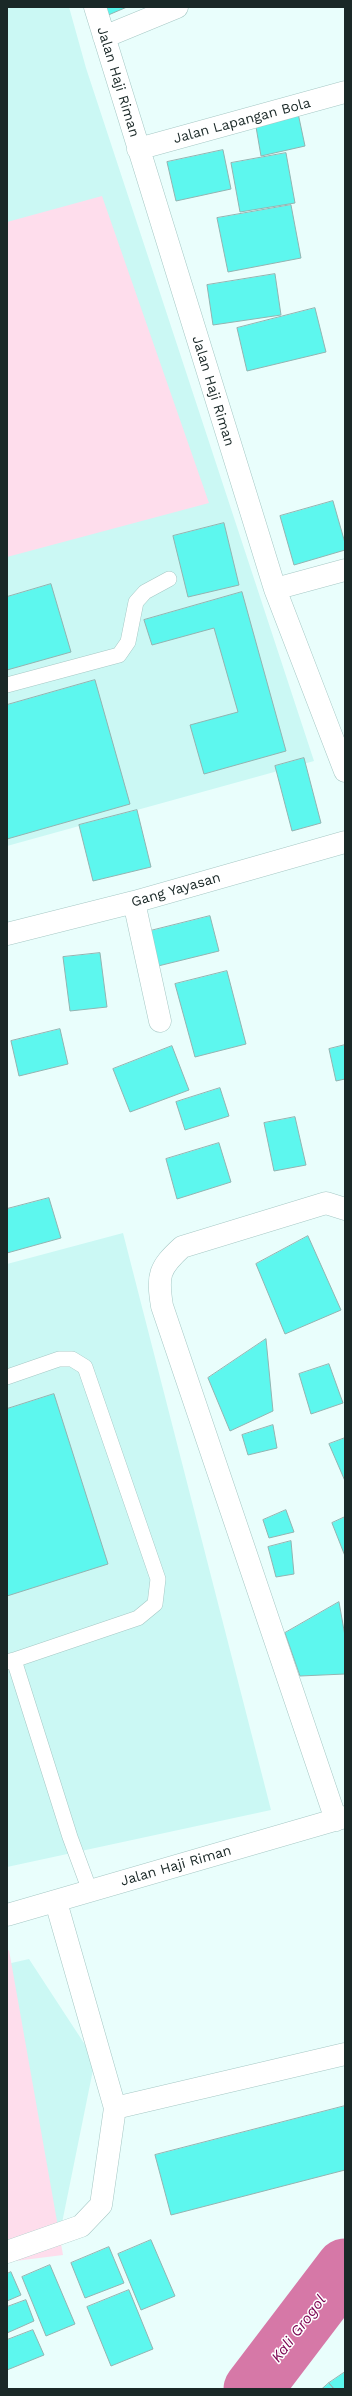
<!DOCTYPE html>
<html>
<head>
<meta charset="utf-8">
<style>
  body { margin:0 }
  #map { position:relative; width:352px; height:2396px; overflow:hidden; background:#e9fefc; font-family:"Work Sans",sans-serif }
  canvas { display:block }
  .frame { position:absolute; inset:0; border:8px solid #1a2827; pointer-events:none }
</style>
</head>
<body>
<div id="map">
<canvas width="352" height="2396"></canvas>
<div class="frame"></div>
</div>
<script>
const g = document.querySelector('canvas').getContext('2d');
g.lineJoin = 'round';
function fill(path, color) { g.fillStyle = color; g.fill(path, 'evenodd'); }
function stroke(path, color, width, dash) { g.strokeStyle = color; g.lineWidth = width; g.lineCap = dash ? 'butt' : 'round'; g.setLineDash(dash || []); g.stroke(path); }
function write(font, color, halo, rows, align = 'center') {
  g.font = font + ' "Work Sans",sans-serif'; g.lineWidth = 3; g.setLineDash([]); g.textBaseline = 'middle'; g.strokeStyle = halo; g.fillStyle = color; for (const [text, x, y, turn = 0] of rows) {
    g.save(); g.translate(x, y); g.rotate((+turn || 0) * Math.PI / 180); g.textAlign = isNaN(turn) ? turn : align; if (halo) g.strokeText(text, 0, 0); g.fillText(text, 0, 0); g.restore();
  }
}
fill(new Path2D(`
  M7,7H69L86,68L314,761L7,846Z
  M123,1233L271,1810L7,1867V1264Z
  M29,1959L95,2060L62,2223L7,2225V1964Z`), '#cbf8f4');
fill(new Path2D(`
  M102,196L209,503L7,557V222Z
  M9,1950L63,2255L7,2262V1951Z`), '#feddec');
stroke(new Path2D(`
  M253,2389L345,2268`), '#d678a7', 59);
const building = new Path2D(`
  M102,7H127L106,16Z
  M298,113L305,146L261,156L255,121Z
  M223,150L231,189L176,201L167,162Z
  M286,153L295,203L240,212L231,163Z
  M291,205L301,258L228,272L217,218Z
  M275,274L281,315L213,325L207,285Z
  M315,308L326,352L247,371L237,328Z
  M333,501L345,543V550L294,565L280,516Z
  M224,523L239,585L188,597L173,536Z
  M51,584L71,652L7,670V597Z
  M242,592L286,751L204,774L190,725L238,712L214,628L152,645L144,620Z
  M95,680L130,804L7,839V705Z
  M304,758L321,823L292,831L275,766Z
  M137,810L151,867L93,881L79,825Z
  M210,916L219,951L154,967L146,932Z
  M100,953L107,1007L70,1011L63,957Z
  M227,971L246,1044L195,1057L175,984Z
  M60,1029L68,1064L19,1076L11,1041Z
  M345,1045V1079L336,1081L329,1049Z
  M172,1046L189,1090L130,1112L113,1069Z
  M220,1088L229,1116L185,1130L176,1102Z
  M295,1117L306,1165L274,1171L264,1123Z
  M219,1143L231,1182L177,1199L166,1159Z
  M49,1198L61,1238L7,1253V1209Z
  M308,1236L341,1310L285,1334L256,1264Z
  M266,1339L273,1411L230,1431L208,1378Z
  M329,1364L343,1403L311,1414L299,1374Z
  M54,1394L108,1564L7,1596V1409Z
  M273,1425L277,1448L248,1455L242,1435Z
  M345,1438V1481L329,1444Z
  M286,1510L294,1532L269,1538L263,1520Z
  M345,1517V1556L332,1523Z
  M291,1541L294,1574L276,1577L268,1547Z
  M339,1602L345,1636V1674L300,1676L285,1633Z
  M345,2106V2170L171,2215L155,2155Z
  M151,2240L175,2296L141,2310L118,2254Z
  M109,2247L124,2283L85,2298L71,2263Z
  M50,2265L75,2324L46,2336L22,2277Z
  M11,2272L21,2295L7,2301V2274Z
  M129,2290L153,2349L111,2366L87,2307Z
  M26,2300L34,2321L7,2333V2307Z
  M33,2330L44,2355L7,2370V2340Z
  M345,2372V2389H334L329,2383Z
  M329,2383L334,2389H322Z`);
fill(building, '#5df7ee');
stroke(building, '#92b4b1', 1);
const lane = new Path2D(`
  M7,685L119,655L128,642L136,602L145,592L169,579
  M7,1377L59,1359H72L85,1367L158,1579L155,1604L138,1618L14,1660
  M7,1662L14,1660L70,1837L90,1891`);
const street = new Path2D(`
  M95,7L275,589L345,771
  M104,37L177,7
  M138,149L345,92
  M275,589L345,570
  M134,902L160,1021
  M7,934L134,902L345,842
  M336,1820L162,1306C157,1275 159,1268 182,1247L326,1203L345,1209
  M7,1915L345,1817
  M115,2108L345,2054
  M7,2252L81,2226L101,2205L115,2108L56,1902`);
stroke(lane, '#a6c8c5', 16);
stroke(street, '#a6c8c5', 23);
stroke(lane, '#fff', 15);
stroke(street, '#fff', 22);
write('14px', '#1a2827', '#fff', [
  ["Jalan Haji Riman",118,82,73],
  ["Jalan Lapangan Bola",242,121,-15],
  ["Jalan Haji Riman",213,391,73],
  ["Gang Yayasan",176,890,-16],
  ["Jalan Haji Riman",176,1866,-16]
]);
write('italic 15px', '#7a0250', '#fff', [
  ["Kali Grogol",299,2329,-53]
]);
</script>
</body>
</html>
